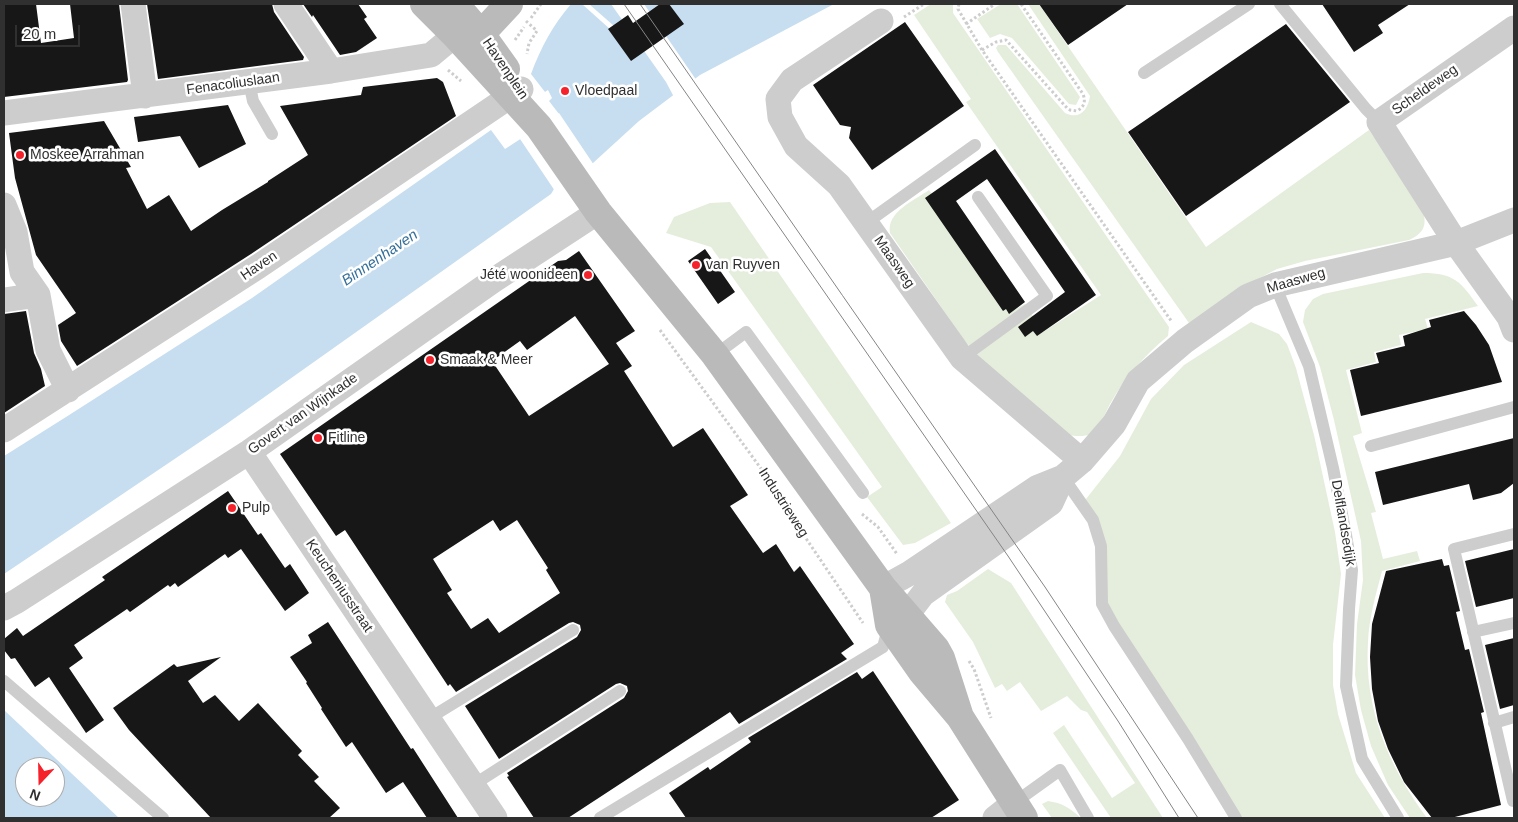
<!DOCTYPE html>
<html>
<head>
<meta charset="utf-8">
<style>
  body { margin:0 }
  #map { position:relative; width:1518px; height:822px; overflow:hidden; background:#fff; font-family:Arial,sans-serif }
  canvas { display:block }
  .frame { position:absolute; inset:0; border:5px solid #303030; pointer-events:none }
  .north { position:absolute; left:15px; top:757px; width:50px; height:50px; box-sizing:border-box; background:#fff; border:1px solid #acacac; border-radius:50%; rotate:201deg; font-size:14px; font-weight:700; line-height:20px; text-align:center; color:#303030 }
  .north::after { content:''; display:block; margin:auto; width:18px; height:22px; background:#f6222b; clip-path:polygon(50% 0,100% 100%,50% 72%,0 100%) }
  .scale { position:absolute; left:15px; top:25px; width:65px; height:22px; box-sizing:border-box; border:2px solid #303030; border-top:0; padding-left:6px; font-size:15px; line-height:18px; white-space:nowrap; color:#303030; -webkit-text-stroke:4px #fff; paint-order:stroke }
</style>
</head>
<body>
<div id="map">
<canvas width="1518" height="822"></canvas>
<div class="frame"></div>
<div class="north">N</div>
<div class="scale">20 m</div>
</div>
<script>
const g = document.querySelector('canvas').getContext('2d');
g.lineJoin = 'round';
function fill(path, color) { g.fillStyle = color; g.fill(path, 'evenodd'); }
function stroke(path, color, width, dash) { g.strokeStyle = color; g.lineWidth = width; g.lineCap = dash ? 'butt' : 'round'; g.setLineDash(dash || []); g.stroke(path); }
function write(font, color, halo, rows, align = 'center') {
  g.font = font + ' Arial,sans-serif'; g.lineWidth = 5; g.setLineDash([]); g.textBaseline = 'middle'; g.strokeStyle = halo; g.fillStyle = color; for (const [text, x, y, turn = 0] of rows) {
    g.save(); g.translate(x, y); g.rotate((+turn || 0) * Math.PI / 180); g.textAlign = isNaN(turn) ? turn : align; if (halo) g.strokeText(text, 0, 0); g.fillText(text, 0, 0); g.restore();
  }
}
fill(new Path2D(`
  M931,4H953V13L1169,327L1168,336C1144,356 1125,377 1110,404C1105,413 1100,429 1091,434C1084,437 1075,436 1068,435L981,359L964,340L890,233C886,212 915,200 929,190L1016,309L1025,304L1043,332L1101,295L966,102L971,99L914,15Z
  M1001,4H1017L1080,97L1076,105L1069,104L1012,38L1000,34L990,38L977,19Z
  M1028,4H1039L1206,247L1369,130L1421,205C1427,222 1427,232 1409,240L1305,261L1277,269L1248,284L1189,323L998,52L996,48L998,45H1006L1065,113C1080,120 1088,110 1090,96Z
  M730,202L951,523L915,543L903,545L867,497L882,487L711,247L666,233L674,217L710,203Z
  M1423,273C1454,273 1461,282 1478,306L1425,319L1428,329L1399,335L1401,345L1374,352L1376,362L1346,370L1362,433L1353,436L1376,512L1371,513L1383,559L1417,551L1420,561L1382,571C1376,594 1369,618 1368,642C1364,709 1388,765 1427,818H1410L1388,785L1371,746L1361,710L1355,675L1357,624L1363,580L1361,541L1334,420L1320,367L1303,322L1305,310L1313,299L1323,294Z
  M1251,322L1279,334L1287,344L1296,368L1314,435L1335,532L1341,574L1333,645V685L1338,714L1356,773L1385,818H1241L1125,635L1106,600L1086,499L1120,456L1151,399L1184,365Z
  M988,569L1011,583L1163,818H1111L1053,733L1064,725L1112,798L1135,783L1087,712L1081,710L1067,696L1041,711L1020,682L1007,691L1002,684L995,688L973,642L945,602L947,595L957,591Z
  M1048,801C1062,803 1070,808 1081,818H1052L1042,804Z`), '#e5eedc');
fill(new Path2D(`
  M571,4H834L700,75L639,121L593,163L554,189L551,194L225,425L4,574V456L66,417L252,298L491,130L505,149L559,114L549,101L552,98L548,90L545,92L531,74C541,47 553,25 571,4Z
  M4,710L119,818H4ZM25,767H55V797H25Z`), '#c7def0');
fill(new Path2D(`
  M582,4H589L614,26L611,30Z
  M611,4H644L697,81L674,97L666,82Z
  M559,113L594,165L555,191L520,139Z`), '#fff');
fill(new Path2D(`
  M4,4H36L41,43L74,38L70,4H119L128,80L127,82L4,97Z
  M147,4H272L274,12L304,57L303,60L158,79Z
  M303,4H358L367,17L364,19L377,38L356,52L340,55L313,15L312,17Z
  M660,4H669L684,24L631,61L608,29L628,15L633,23Z
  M1039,4H1128L1068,45Z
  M1322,4H1410L1378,25L1383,33L1354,52Z
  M905,22L964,106L872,170L849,138L851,127L840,125L813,85Z
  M1286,24L1350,102L1186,216L1128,132Z
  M437,78L443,82L456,116L251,254L77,366L61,341L58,325L76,313L36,255L15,178L9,133L104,121L131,167L126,168L147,209L169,195L191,231L222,210L268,182V181L308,155L280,106L361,95L363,87Z
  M228,105L246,144L199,168L180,136L138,142L134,117Z
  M995,149L1096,295L1037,336L1033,331L1025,337L1018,327L1065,292L987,179L956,201L1025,302L1009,314L1006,309L1003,311L925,198Z
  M705,249L735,292L718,304L688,261Z
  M579,251L635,331L616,343L632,366L624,371L673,447L703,428L748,495L730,506L763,553L776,544L794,572L800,566L854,644L841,653L847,659L739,724L730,712L568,818H534L507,777L509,776L507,773L624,698L628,691L627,686L620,683L616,684L499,759L465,706L577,637L581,630L580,625L573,622L569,623L456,692L450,684L448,686L345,530L336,536L280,454L558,261L566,260ZM575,316L609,364L529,416L492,361L520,341L527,350ZM493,520L500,531L517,520L548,568L546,570L560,593L499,633L488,618L471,629L447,593L452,590L433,559Z
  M26,311L34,353L41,369L45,386L4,413V314Z
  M1464,311L1476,325L1489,345L1502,382L1361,416L1350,370L1379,363L1376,353L1405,346L1403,336L1431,327L1429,320Z
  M1514,438V483L1501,493L1473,500L1469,484L1383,505L1375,472Z
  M228,491L258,535L261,533L285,568L290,564L309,593L285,611L241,549L228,558L225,554L178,587L175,583L170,587L168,585L130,612L127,609L74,645L83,658L69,668L104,720L86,733L49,677L35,687L15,658L11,659L4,650V639L17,628L23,636L105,580L102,577Z
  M1514,549V598L1476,607L1465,561Z
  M1442,559L1444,566L1449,565L1460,611L1456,612L1465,650L1469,649L1484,712L1481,713L1501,805L1451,818H1432L1404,782L1388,749L1378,721L1372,689L1370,657L1372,624L1386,571Z
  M328,622L411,749L413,748L458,818H427L403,782L386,793L352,742L346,747L321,709L322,708L306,683L307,682L290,657L312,643L308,635Z
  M1514,638V705L1500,709L1485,645Z
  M221,657L188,681L203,703L215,695L239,721L258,703L302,751L298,755L319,777L314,781L340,808L329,818H211L129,730L113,708L174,664L177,667Z
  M873,671L959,800L931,818H686L669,793L708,767L710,770L751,742L748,738L857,672L862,679Z`), '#171717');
stroke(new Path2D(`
  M959,4L958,9L982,50L1172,322
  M904,17L924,4
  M531,18L541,4
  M526,21L537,31L529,43L527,54
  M966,24L995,4
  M515,40L524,27
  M982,50L996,42L1006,40L1067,108L1070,110L1077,111C1084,107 1086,102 1083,94L1021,4
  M448,70L461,81
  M660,330L773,485L797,525L863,623
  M862,514L878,527L897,554
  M969,661L974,669L991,718`), '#cdcdcd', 3, [2.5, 2.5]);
stroke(new Path2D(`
  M1280,4L1366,109L1379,122
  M1144,73L1249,4
  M249,82L253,101L272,134
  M866,223L975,145
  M1275,285L1309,366L1333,468L1346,535L1352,570L1349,609L1346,686L1362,759L1398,818
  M715,355L746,332L863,493
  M962,358L1047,296L978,197
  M1371,446L1514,407
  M1063,477L1093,520L1101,546L1102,604L1114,626L1188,739L1236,818
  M1514,534L1454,549L1513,801H1514
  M1473,632L1514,623
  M4,681L163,818
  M428,719L573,630
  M1494,723L1514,717
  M473,785L620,691
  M1014,803L1060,770L1088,818
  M600,818L883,647L889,625`), '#cdcdcd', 12);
stroke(new Path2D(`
  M133,4L145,96
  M286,4L331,71
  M881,21L792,80L778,99L780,117L796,146L839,185L962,358L1082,461
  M1514,28L1379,122L1456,243L1509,317L1514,330
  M4,113L331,71L431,55L455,35
  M4,205L15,232L22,272L38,295L48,350L68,390
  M4,300L38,295
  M4,430L259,266L521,89
  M249,452L495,818
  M883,588L910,573L1038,487L1063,477L1082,461L1114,424L1138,381L1185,341L1248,296L1275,285L1456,243L1514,220
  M4,608L17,601L249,452L494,280L598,212
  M889,625L907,615L923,594L1051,503L1063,477
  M995,818L1014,803`), '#cdcdcd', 25);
stroke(new Path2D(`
  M424,4L455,35L539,127L598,212L715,355L883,588L936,649L941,658L960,717
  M455,4L481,34L506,69
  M464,34H481L509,4
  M883,588L889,625L922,672L960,717L1024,818`), '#bababa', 28);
stroke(new Path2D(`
  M624,4L1008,556L1118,721L1179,818
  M640,4L1045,587L1198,818`), '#858585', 1);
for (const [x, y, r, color] of [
  [565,91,5,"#f6222b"],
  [20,155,5,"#f6222b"],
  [696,265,5,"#f6222b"],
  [588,275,5,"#f6222b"],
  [430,360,5,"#f6222b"],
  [318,438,5,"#f6222b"],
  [232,508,5,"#f6222b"]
]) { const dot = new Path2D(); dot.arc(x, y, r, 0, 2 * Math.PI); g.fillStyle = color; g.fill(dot); stroke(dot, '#fff', 2); }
write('14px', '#303030', '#fff', [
  ["Havenplein",505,69,56],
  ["Fenacoliuslaan",233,84,-8],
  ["Scheldeweg",1425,90,-35],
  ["Maasweg",894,262,55],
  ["Haven",259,266,-34],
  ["Maasweg",1296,281,-16],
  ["Govert van Wijnkade",303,414,-35],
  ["Industrieweg",783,503,57],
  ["Delflandsedijk",1343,523,80],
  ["Keucheniusstraat",339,586,56]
]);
write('14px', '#303030', '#fff', [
  ["Vloedpaal",575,91],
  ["Moskee Arrahman",30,155],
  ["van Ruyven",706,265],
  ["Jété woonideen",578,275,"right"],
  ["Smaak & Meer",440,360],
  ["Fitline",328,438],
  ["Pulp",242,508]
], 'left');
write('italic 15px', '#35709b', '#fff', [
  ["Binnenhaven",380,258,-34]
]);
</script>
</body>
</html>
